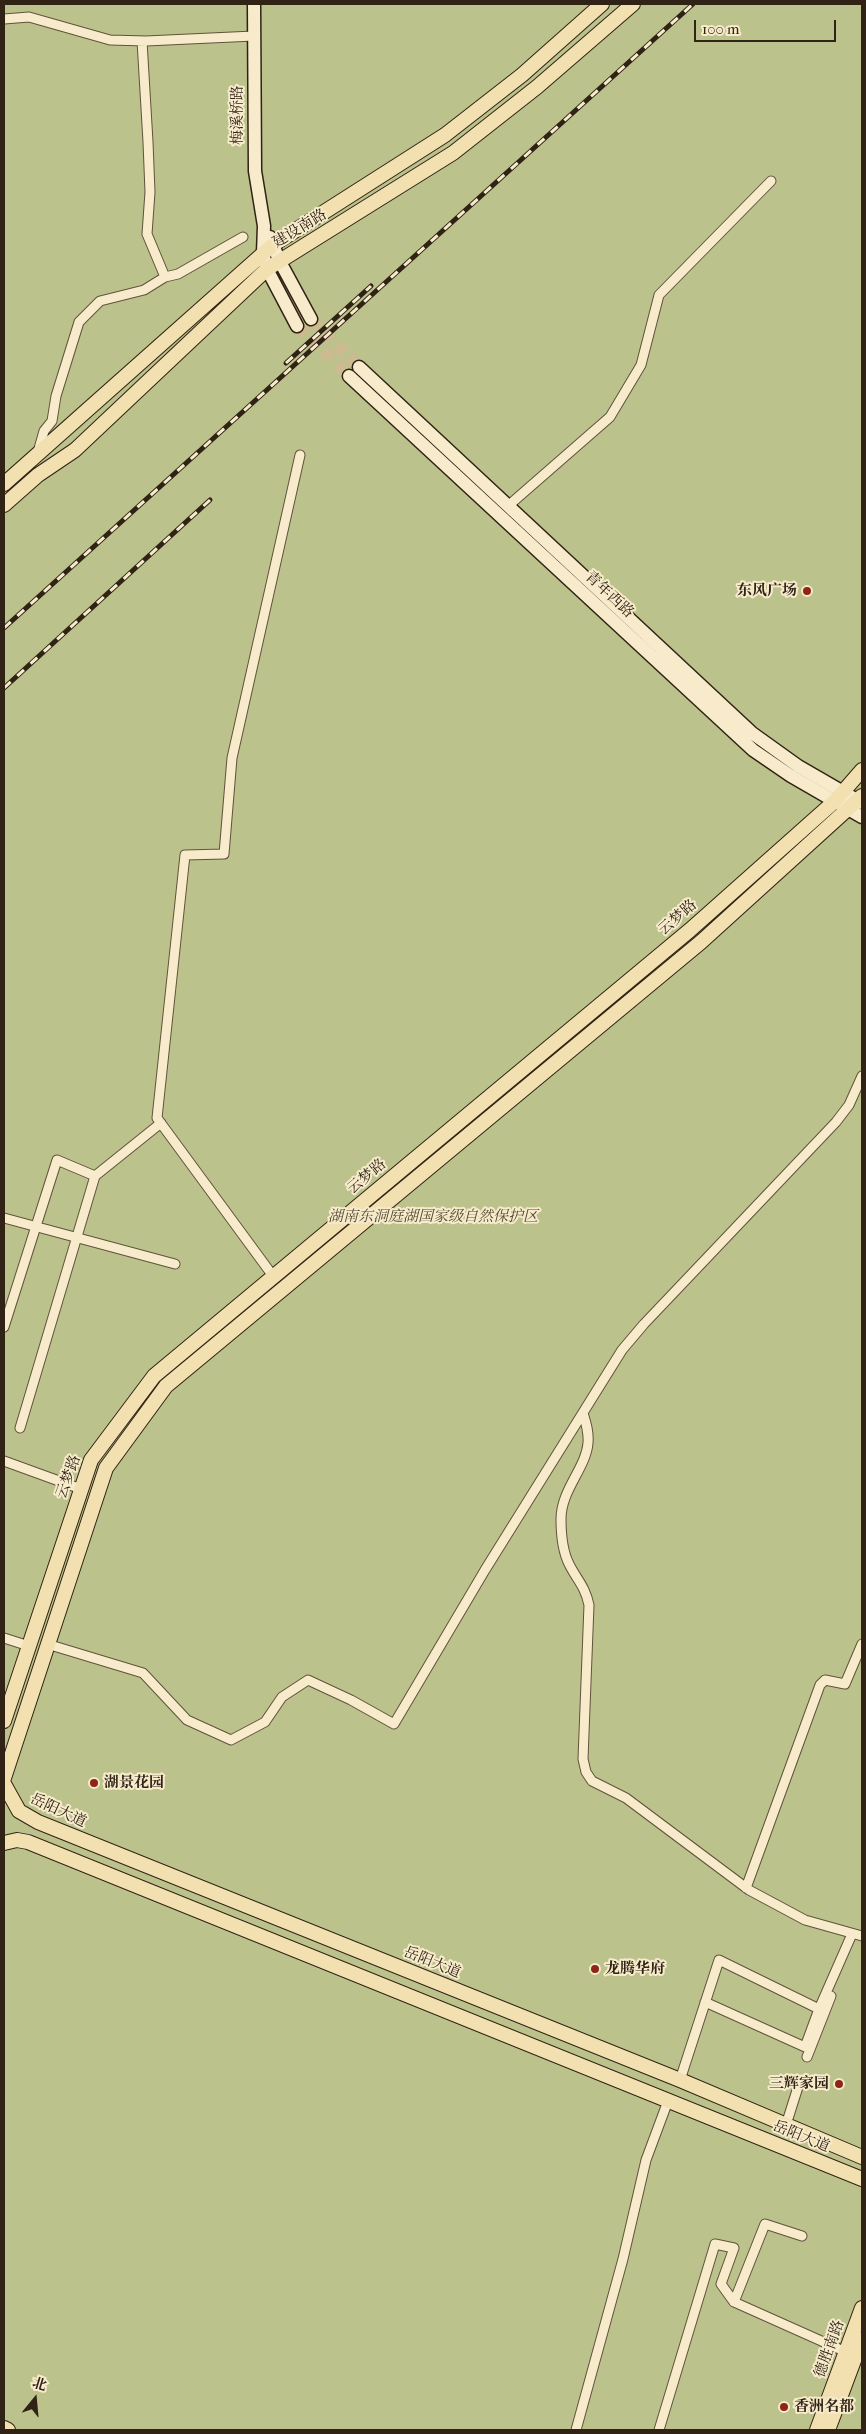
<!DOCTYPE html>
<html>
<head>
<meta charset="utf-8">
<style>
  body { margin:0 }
  #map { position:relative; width:866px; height:2434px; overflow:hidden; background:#f3e0b0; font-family:"IM FELL French Canon","Noto Serif SC",serif }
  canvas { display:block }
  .frame { position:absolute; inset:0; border:5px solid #302315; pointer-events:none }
  .north { position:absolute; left:10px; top:2374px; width:50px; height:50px; -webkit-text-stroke:4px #f7ebcc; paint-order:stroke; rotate:17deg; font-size:14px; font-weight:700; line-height:20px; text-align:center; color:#302315 }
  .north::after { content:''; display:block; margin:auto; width:18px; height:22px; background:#302315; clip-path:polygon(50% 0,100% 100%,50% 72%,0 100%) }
  .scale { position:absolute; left:694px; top:20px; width:142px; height:22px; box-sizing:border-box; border:2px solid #302315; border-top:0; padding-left:6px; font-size:15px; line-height:18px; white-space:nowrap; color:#302315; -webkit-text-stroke:4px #f7ebcc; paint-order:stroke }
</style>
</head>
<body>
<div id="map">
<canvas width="866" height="2434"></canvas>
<div class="frame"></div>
<div class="north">北</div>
<div class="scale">100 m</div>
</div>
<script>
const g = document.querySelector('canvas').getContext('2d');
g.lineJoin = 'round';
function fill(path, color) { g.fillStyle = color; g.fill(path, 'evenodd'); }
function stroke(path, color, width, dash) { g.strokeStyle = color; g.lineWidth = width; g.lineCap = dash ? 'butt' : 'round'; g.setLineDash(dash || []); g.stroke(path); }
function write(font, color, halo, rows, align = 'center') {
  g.font = font + ' "IM FELL French Canon","Noto Serif SC",serif'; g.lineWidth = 4; g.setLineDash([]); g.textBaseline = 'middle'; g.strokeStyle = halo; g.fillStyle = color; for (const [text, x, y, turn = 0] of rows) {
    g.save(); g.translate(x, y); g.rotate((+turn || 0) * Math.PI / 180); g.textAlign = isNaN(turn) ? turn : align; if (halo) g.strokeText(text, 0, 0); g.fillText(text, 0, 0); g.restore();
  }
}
fill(new Path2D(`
  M4,4H862V2430H4Z`), '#bbc28b');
stroke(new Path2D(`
  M311,319L359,367
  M297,326L349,376`), '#ccba91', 12, [12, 6]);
const street = new Path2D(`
  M4,19L29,17L110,40L146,41L254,36
  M142,41L148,142L150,192L147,234L165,277L178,274L243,237
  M38,452L44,431L52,421L56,396L79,322L100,301L144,290L165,277
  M508,506L610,417L641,365L659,295L771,181
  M4,1218L175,1264
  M273,1276L157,1118L185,855L224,854L232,758L300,455
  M4,1327L57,1160L95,1176L161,1123
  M583,1413C586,1423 589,1432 588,1443C586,1468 561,1490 561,1519C561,1534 562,1550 569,1564C577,1580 585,1586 589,1605L583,1759L586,1772L592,1781L626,1798L749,1890L805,1920L862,1936
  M20,1428L95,1176
  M4,1461L81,1489
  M4,1638L29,1646
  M47,1644L143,1673L187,1720L231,1740L265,1722L282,1697L308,1680L351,1700L394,1724L485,1570L622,1350L644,1324L836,1122L849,1105L862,1076
  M746,1888L820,1685L825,1680L845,1684L862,1644
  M705,2002L805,2047L819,2009
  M807,2057L831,1996
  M680,2080L719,1960L819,2009L852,1934
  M786,2125L798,2087
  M802,2236L765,2224L734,2302L846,2352
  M576,2430L623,2259L646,2160L668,2101
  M659,2430L715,2244L734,2248L721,2284L734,2302`);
const secondary = new Path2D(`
  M254,4L255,171L264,226L263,253L267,269L297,326
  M270,237L279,260L311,319
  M359,367L752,733L798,766L862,803
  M349,376L753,750L791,776L862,817`);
const primary = new Path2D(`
  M4,484L274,244L445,135L522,75L602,4
  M4,505L38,475L75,450L267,269L453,153L537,87L633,4
  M4,1721L91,1460L154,1376L690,930L835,801L862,770
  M4,1778L106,1468L166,1386L701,942L862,796
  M4,1784L19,1811L38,1822L680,2080L862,2157
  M4,1843L17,1840L28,1842L862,2179
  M4,2428L8,2430
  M817,2430L862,2308
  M828,2430L862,2339`);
stroke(street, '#61523c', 11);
stroke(secondary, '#302315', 15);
stroke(primary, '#302315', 16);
stroke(street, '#f7ebcc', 9);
stroke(secondary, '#f7ebcc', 12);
stroke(primary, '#f3e0b0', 14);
const rail = new Path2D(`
  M286,363L371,286
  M4,628L693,4
  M4,688L210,500`);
stroke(rail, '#302315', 5);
stroke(rail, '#f7ebcc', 3, [9]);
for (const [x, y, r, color] of [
  [807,591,5,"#8f2418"],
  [94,1783,5,"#8f2418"],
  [595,1969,5,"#8f2418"],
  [839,2084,5,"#8f2418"],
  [784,2407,5,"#8f2418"]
]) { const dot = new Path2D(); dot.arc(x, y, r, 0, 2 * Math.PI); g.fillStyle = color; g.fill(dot); stroke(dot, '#f7ebcc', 2); }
write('15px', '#302315', '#f7ebcc', [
  ["梅溪桥路",238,115,-90],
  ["建设南路",300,229,-31],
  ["青年西路",609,595,43],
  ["云梦路",678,918,-41],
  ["云梦路",367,1177,-40],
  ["云梦路",69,1477,-70],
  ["岳阳大道",58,1811,25],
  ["岳阳大道",432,1963,22],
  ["岳阳大道",801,2137,22],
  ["德胜南路",830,2349,-70]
]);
write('bold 15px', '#302315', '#f7ebcc', [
  ["东风广场",797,591,"right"],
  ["湖景花园",104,1783],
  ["龙腾华府",605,1969],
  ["三辉家园",829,2084,"right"],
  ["香洲名都",794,2407]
], 'left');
write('italic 15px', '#534b32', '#f7ebcc', [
  ["湖南东洞庭湖国家级自然保护区",433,1217]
]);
</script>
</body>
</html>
